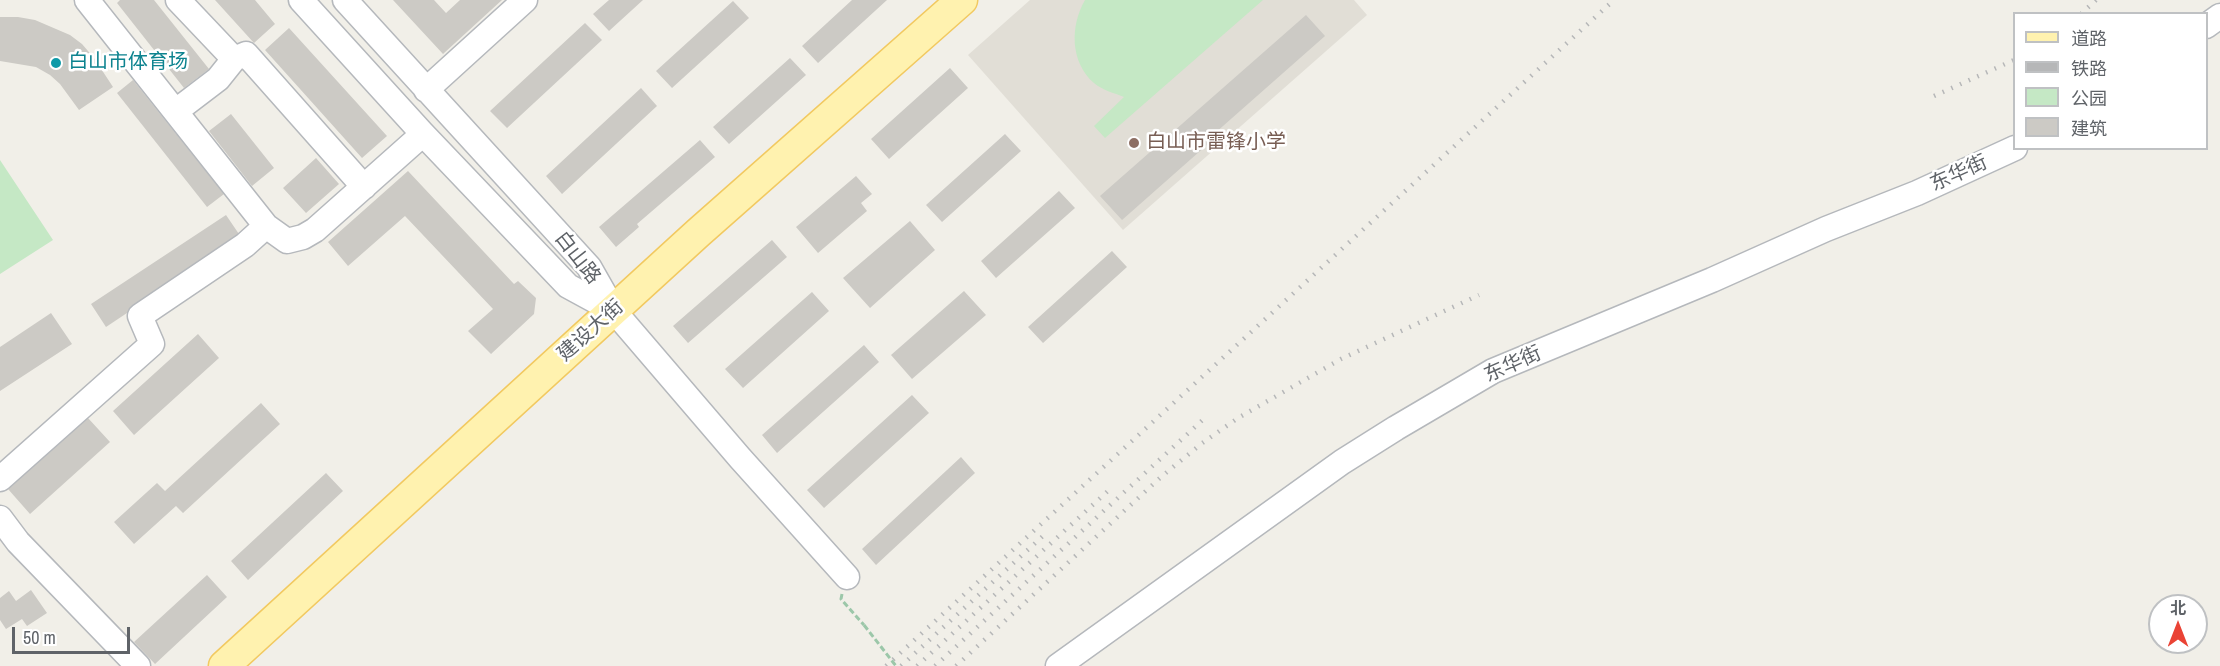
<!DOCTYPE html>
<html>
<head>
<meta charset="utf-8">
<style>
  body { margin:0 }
  #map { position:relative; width:2220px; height:666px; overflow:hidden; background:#f1efe8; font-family:"Archivo Narrow","Noto Sans SC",sans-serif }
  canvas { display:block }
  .legend { position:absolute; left:2013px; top:12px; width:195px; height:138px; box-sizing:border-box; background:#fff; border:2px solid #bfc1c3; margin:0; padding:8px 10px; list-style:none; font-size:18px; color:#5f6368 }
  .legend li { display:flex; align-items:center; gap:12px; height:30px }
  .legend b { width:30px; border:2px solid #bfc1c3 }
  .north { position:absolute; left:2148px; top:594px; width:60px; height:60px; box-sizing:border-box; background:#fff; border:2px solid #bfc1c3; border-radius:50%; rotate:0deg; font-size:16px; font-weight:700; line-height:24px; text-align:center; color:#5f6368 }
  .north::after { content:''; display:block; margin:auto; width:21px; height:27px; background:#ea4335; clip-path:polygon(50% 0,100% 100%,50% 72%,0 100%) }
  .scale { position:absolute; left:12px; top:627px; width:118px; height:27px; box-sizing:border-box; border:3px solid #5f6368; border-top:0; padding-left:8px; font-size:18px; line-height:21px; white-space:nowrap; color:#5f6368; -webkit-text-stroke:4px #fff; paint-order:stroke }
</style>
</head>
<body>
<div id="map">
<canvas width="2220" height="666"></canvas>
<ul class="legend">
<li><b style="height:8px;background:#fff2af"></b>道路</li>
<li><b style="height:8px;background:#b6b7b8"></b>铁路</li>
<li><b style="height:16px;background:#c5e8c5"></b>公园</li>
<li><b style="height:16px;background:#cccac5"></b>建筑</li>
</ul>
<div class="north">北</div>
<div class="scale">50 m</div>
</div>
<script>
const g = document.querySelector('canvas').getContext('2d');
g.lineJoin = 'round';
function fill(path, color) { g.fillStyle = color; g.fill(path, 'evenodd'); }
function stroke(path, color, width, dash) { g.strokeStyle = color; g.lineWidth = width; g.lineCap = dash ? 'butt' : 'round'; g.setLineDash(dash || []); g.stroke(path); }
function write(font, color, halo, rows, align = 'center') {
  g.font = font + ' "Archivo Narrow","Noto Sans SC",sans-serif'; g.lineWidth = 5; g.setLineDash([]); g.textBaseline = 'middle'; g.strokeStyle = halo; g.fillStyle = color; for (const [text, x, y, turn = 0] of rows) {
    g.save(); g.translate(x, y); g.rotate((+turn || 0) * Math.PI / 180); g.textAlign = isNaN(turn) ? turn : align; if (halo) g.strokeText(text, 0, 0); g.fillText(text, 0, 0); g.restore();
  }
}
fill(new Path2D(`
  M1030,0H1354L1367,15L1123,230L968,55Z`), '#e1ded6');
fill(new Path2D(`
  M1085,0H1263L1105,138L1094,126L1124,97C1114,93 1102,90 1094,83C1070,62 1070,26 1085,0Z
  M0,160L53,240L0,274Z`), '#c5e8c5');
fill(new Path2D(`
  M120,0H154L209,69L184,88L117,3Z
  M215,0H255L275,24L254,43Z
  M393,0H434L446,13L460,0H502L443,54Z
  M609,0H643L609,31L593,14Z
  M852,0H887L818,63L802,46Z
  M733,1L749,18L672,88L656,71Z
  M1306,15L1325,36L1206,141L1208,144L1122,220L1100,196Z
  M0,17H18L35,20L70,35L82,44L94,58L113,87L79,110L60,84L50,75L36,67L0,61Z
  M585,23L602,40L507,128L490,111Z
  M289,28L387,136L362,158L265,50Z
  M790,58L806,75L729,144L713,127Z
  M950,68L968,88L889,159L871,139Z
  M133,80L224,194L207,207L117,93Z
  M641,88L657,106L562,194L546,176Z
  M231,114L274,168L252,186L209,131Z
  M1005,134L1021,151L942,222L926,205Z
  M700,140L715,157L637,224L639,227L616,247L599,227Z
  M316,158L339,184L306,213L283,188Z
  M408,171L514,284L518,281L536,298L534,314L491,354L468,331L493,309L405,216L348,266L328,242Z
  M856,176L872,194L861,203L867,211L818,253L796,227Z
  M1059,191L1075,208L996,278L981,261Z
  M226,215L241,237L106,327L91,304Z
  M910,221L935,250L870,308L843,278Z
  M772,240L787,257L688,343L673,326Z
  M1112,251L1127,267L1043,343L1028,327Z
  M964,291L986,315L912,379L891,355Z
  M812,292L829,311L743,388L725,369Z
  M51,313L72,344L0,391V347Z
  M198,334L219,358L134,435L113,411Z
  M864,345L879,362L777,453L762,435Z
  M912,395L929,413L824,508L807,490Z
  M261,403L280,424L183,513L176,506L134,544L114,522L157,483L165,491Z
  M88,418L110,442L30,514L8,489Z
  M961,457L975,473L876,565L862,549Z
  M326,473L343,491L248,580L231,561Z
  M207,575L227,597L155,664L134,642Z
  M31,590L47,613L27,626L22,619L6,629L0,620V598L9,591L16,601Z`), '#cccac5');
const minor = new Path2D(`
  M87,0L266,226L287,241L303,237L315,230L423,134
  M178,0L234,59L246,54L364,187
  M301,0L423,134L568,286L614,311
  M345,0L589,267L614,311L740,458L847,577
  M2206,26L2220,16
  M426,90L525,0
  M176,111L218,79L234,59
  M0,479L152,344L140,316L245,245L266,226
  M0,518L18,542L138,666
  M1058,666L1342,462L1396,428L1493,371L1712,280L1826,229L1917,193L2015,148`);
const major = new Path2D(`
  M224,666L698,233L962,0`);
stroke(minor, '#b5b8bc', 27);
stroke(major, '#f2c960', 33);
stroke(new Path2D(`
  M842,594L841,599L864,625`), '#9cc7a9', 3, [6, 3]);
stroke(minor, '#fff', 24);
stroke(major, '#fff2af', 30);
stroke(new Path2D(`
  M2081,14L2096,0
  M1934,96L2014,60
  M886,666L1614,0
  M901,666L1043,536
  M917,666L1109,490
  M935,666L1207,416
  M956,666L1161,477L1201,444L1238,418L1341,359L1479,295`), '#b6b7b8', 4.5, [1.5, 8]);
stroke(new Path2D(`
  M864,625L896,666`), '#9cc7a9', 3, [6, 3]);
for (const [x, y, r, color] of [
  [56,63,6,"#0f9aa8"],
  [1134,143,6,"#8d6e63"]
]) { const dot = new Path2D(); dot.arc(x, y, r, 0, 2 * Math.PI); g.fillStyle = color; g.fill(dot); stroke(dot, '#fff', 2); }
write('20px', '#0d838f', '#fff', [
  ["白山市体育场",68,63]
], 'left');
write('20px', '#785e54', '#fff', [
  ["白山市雷锋小学",1146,143]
], 'left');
write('20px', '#5f6368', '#fff', [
  ["东华街",1959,174,-24],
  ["白山路",577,258,52],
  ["建设大街",591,331,-42],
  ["东华街",1513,365,-24]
]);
</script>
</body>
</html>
